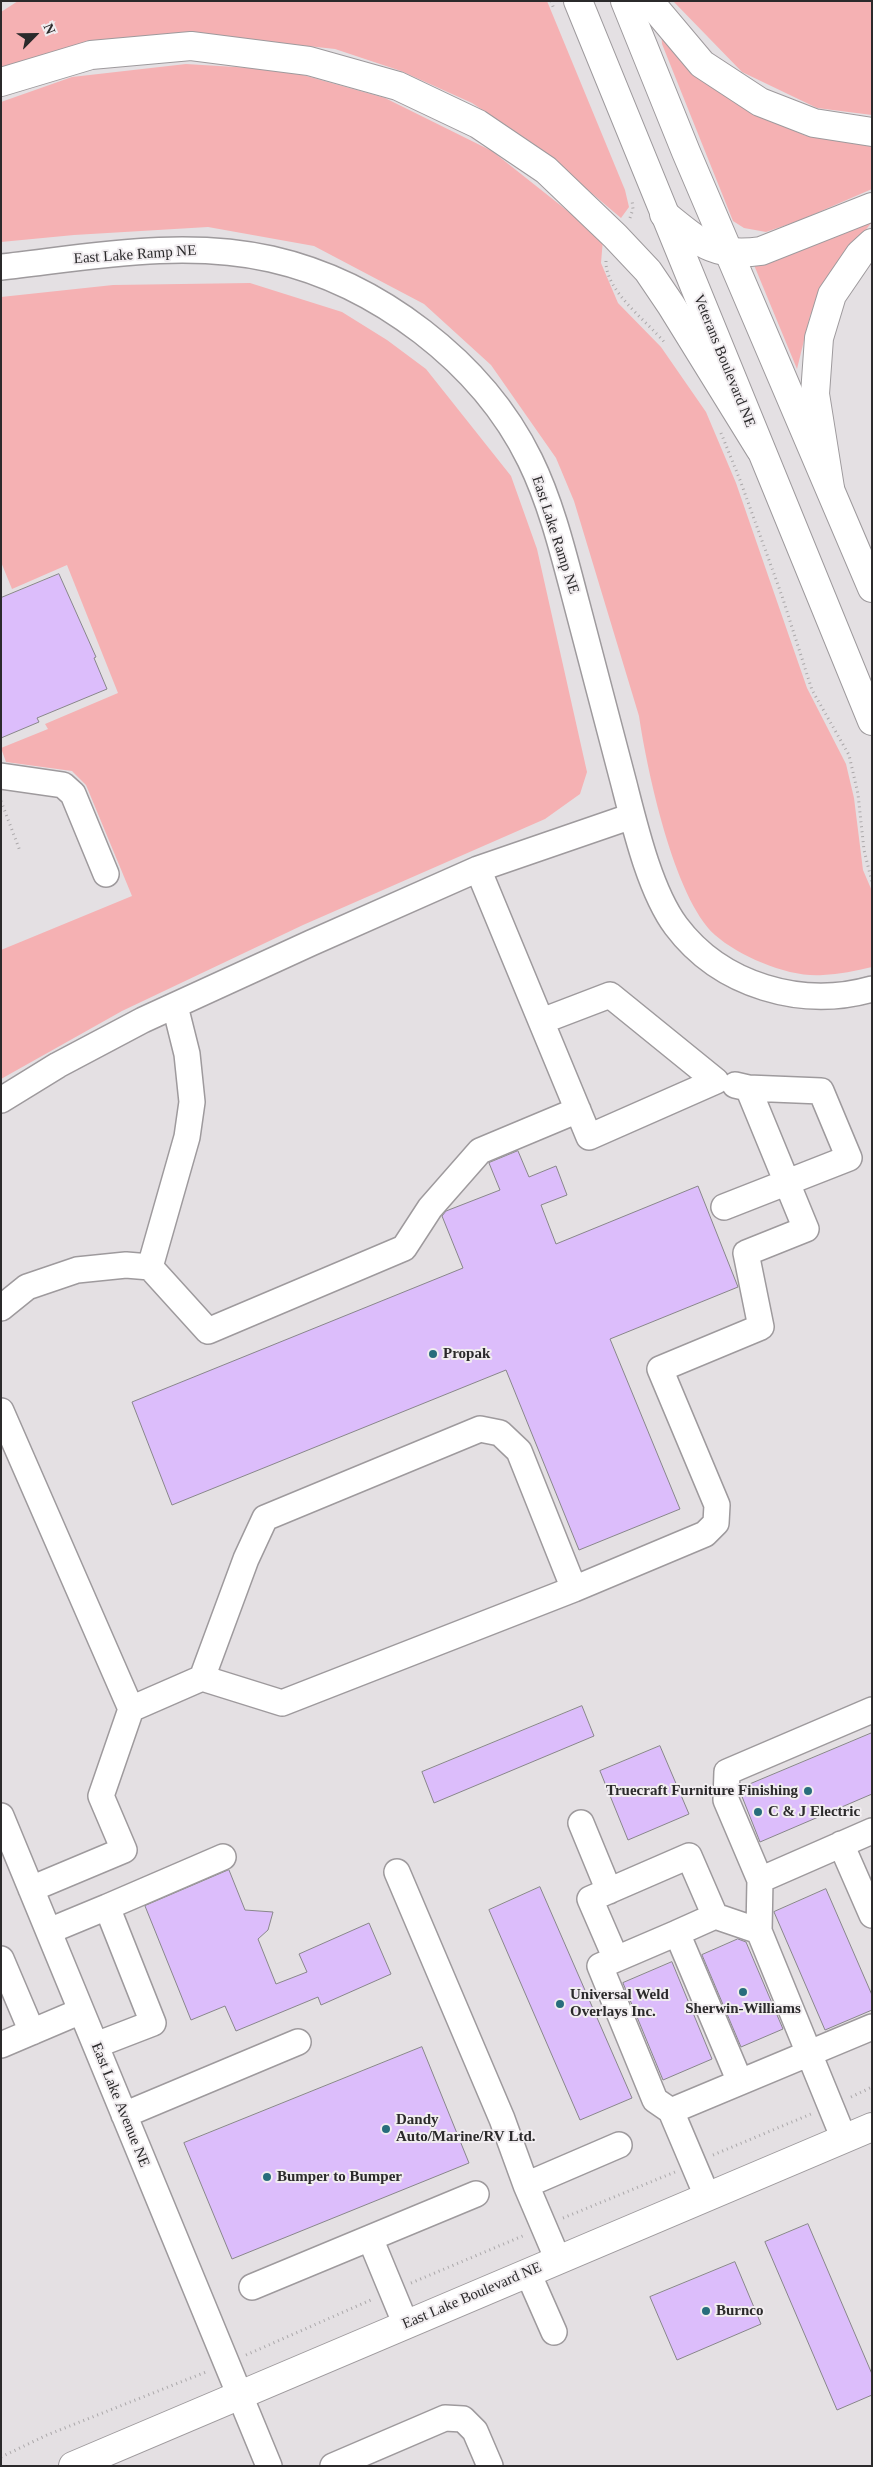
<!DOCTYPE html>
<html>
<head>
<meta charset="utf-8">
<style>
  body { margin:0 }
  #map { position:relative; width:873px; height:2467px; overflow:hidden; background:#e4e0e3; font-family:"Times New Roman",serif }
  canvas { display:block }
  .frame { position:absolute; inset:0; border:2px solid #2b2a2b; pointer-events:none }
  .north { position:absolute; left:10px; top:10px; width:50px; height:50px; -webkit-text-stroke:4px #f1edf0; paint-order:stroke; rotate:67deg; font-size:14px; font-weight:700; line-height:20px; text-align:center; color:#2b2a2b }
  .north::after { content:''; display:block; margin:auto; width:18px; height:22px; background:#2b2a2b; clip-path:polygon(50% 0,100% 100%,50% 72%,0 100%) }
</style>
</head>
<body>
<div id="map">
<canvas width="873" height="2467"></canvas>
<div class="frame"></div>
<div class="north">N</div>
</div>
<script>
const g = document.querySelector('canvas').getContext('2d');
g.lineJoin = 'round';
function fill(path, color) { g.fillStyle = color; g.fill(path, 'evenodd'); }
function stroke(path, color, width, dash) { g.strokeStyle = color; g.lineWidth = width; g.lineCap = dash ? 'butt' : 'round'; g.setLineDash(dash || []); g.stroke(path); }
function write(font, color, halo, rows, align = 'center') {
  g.font = font + ' "Times New Roman",serif'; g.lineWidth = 4; g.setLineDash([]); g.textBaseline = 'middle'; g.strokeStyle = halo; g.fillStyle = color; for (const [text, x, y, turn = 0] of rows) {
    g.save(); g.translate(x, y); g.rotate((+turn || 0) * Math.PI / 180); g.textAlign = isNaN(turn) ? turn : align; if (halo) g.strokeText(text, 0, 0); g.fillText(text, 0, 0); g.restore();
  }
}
fill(new Path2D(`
  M18,1H547L625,190L629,207L621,218L531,142L472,103L401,71L335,49L197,34L109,41L1,69V12Z
  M673,1H872V115L817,108L742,72Z
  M661,31L693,73L742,107L806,136L872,142V189L798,221L766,232L744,228L733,221L662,44Z
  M186,64L285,70L385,98L492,151L603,239L601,263L618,303L661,347L706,412L736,483L807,688L846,764L854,798L863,870L872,891V967C856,971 839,974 823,975C790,978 740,957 715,935C674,898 647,770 639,716L574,501L556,458L491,365L424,304L314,246L208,227L74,235L1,242V102L72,77Z
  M872,222L828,277L810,316L797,369L754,265Z
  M250,283L342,312L387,340L426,369L511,476L537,549L587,772L580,794L545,819L303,925L122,1011L1,1079V950L132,896L86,785L72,771L6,762L1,748L48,729L45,724L118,693L67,565L12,589L1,562V297L113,285Z`), '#f5b1b3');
const building = new Path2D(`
  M59,574L96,657L94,658L107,689L37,718L39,722L1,738V598Z
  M518,1151L529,1177L556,1166L567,1195L541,1205L556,1244L698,1186L738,1287L610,1339L680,1509L579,1550L506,1370L172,1505L132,1402L463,1268L442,1216L446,1211L500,1190L489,1163Z
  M582,1706L594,1736L434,1803L422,1772Z
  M872,1733V1794L760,1842L741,1794V1788Z
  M660,1746L689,1814L628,1840L600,1771Z
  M229,1870L245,1910L273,1912L268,1930L258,1939L276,1984L307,1972L299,1954L369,1923L391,1974L321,2005L318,1997L236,2031L225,2006L191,2020L145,1906Z
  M540,1887L632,2098L580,2120L489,1910Z
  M826,1889L872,1995V2010L825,2030L774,1912Z
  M738,1939L746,1942L783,2029L741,2047L702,1955Z
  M672,1962L712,2059L663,2080L623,1983Z
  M422,2047L469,2163L232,2259L184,2143Z
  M808,2224L872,2374V2395L837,2410L765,2242Z
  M735,2262L761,2324L677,2360L650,2297Z`);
fill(building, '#dcbdfb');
stroke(building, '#88868a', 1);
const minor = new Path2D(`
  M1,267C90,257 183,239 271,259C377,283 482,362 530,460C552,505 564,556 577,605C593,664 608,724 624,784C635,827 650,891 676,926C721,986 802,1009 872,989
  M1,776L63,785L73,794L106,874
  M478,869L589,1137L716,1081L610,995L542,1021
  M175,1006L187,1054L192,1102L187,1137L150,1267L208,1331L404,1248L430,1208L480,1151L578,1110
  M1,1100L58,1065L143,1020L311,943L478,869L632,816
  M724,1207L849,1158L821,1091L748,1088L735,1085
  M1,1308L27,1287L77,1270L126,1265L150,1267
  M1,1411L131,1709
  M574,1589L519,1451L500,1433L480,1429L265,1518L246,1559L202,1678L282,1703L574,1589L705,1534L716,1523L717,1505L660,1369L761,1327L746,1253L806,1229L748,1088
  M1,1816L269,2466
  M581,1823L609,1891
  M841,1844L872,1915
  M397,1872L502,2119L526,2185
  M760,1880L726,1800L727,1772L872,1710
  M31,1889L124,1850L101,1796L131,1709L202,1678
  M107,1907L223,1857
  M715,1916L759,1931
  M49,1931L107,1907L153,2023L96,2045
  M1,1959L32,2032
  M616,1959L590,1899L689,1856L715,1916L677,1933
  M1,2045L81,2011
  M671,2111L655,2100L600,1966L677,1933L740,2082
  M124,2115L298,2042
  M844,2139L759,1931L760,1880L872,1831
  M707,2196L671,2111L872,2027
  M370,2238L406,2325
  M558,2260L526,2185L619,2145
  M528,2273L554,2332
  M252,2287L476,2194
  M333,2466L445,2418L463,2419L475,2431L490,2466`);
const major = new Path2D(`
  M578,1L872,721
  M625,1L686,152L872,588
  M73,2466L872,2127`);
const highway = new Path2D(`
  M649,1L702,64L760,102L814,123L872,132
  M1,82L91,55L191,46L309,61L398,86L478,124L546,170L615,236L648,271L671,305L760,449
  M664,214C699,242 714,258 761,251L872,207
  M830,488L815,394L819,338L832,295L860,254L872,243`);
stroke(minor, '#9e9a9d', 28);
stroke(major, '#9e9a9d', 30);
stroke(highway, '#9e9a9d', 30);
stroke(new Path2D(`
  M551,1L554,9
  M630,218L633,209L632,200
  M606,261C605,291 647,321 665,343
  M721,433L740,480L782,596L812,690L849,755L858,794L864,850L872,882
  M1,801L20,851
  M851,2097L872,2087
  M713,2155L811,2114
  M563,2218L675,2172
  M411,2283L525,2235
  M246,2355L373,2299
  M1,2457L47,2435L206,2372`), '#aba8aa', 3, [1, 4]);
stroke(minor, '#fff', 25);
stroke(major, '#fff', 28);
stroke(highway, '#fff', 28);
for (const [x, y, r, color] of [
  [433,1354,5,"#286d7c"],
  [808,1791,5,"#286d7c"],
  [758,1812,5,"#286d7c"],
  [743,1992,5,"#286d7c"],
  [560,2004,5,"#286d7c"],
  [386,2129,5,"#286d7c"],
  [267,2177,5,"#286d7c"],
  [706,2311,5,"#286d7c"]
]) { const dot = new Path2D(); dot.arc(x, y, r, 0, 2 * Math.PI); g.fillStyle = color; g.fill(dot); stroke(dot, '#f1edf0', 2); }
write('15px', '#2b2a2b', '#f1edf0', [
  ["East Lake Ramp NE",135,255,-4],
  ["Veterans Boulevard NE",724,361,68],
  ["East Lake Ramp NE",555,535,72],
  ["East Lake Avenue NE",120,2105,68],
  ["East Lake Boulevard NE",472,2296,-23]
]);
write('bold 15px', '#2b2a2b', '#f1edf0', [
  ["Propak",443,1354],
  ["Truecraft Furniture Finishing",798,1791,"right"],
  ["C & J Electric",768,1812],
  ["Universal Weld",570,1995],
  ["Overlays Inc.",570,2012],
  ["Sherwin-Williams",743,2009,"center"],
  ["Dandy",396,2120],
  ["Auto/Marine/RV Ltd.",396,2137],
  ["Bumper to Bumper",277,2177],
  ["Burnco",716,2311]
], 'left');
</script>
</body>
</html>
